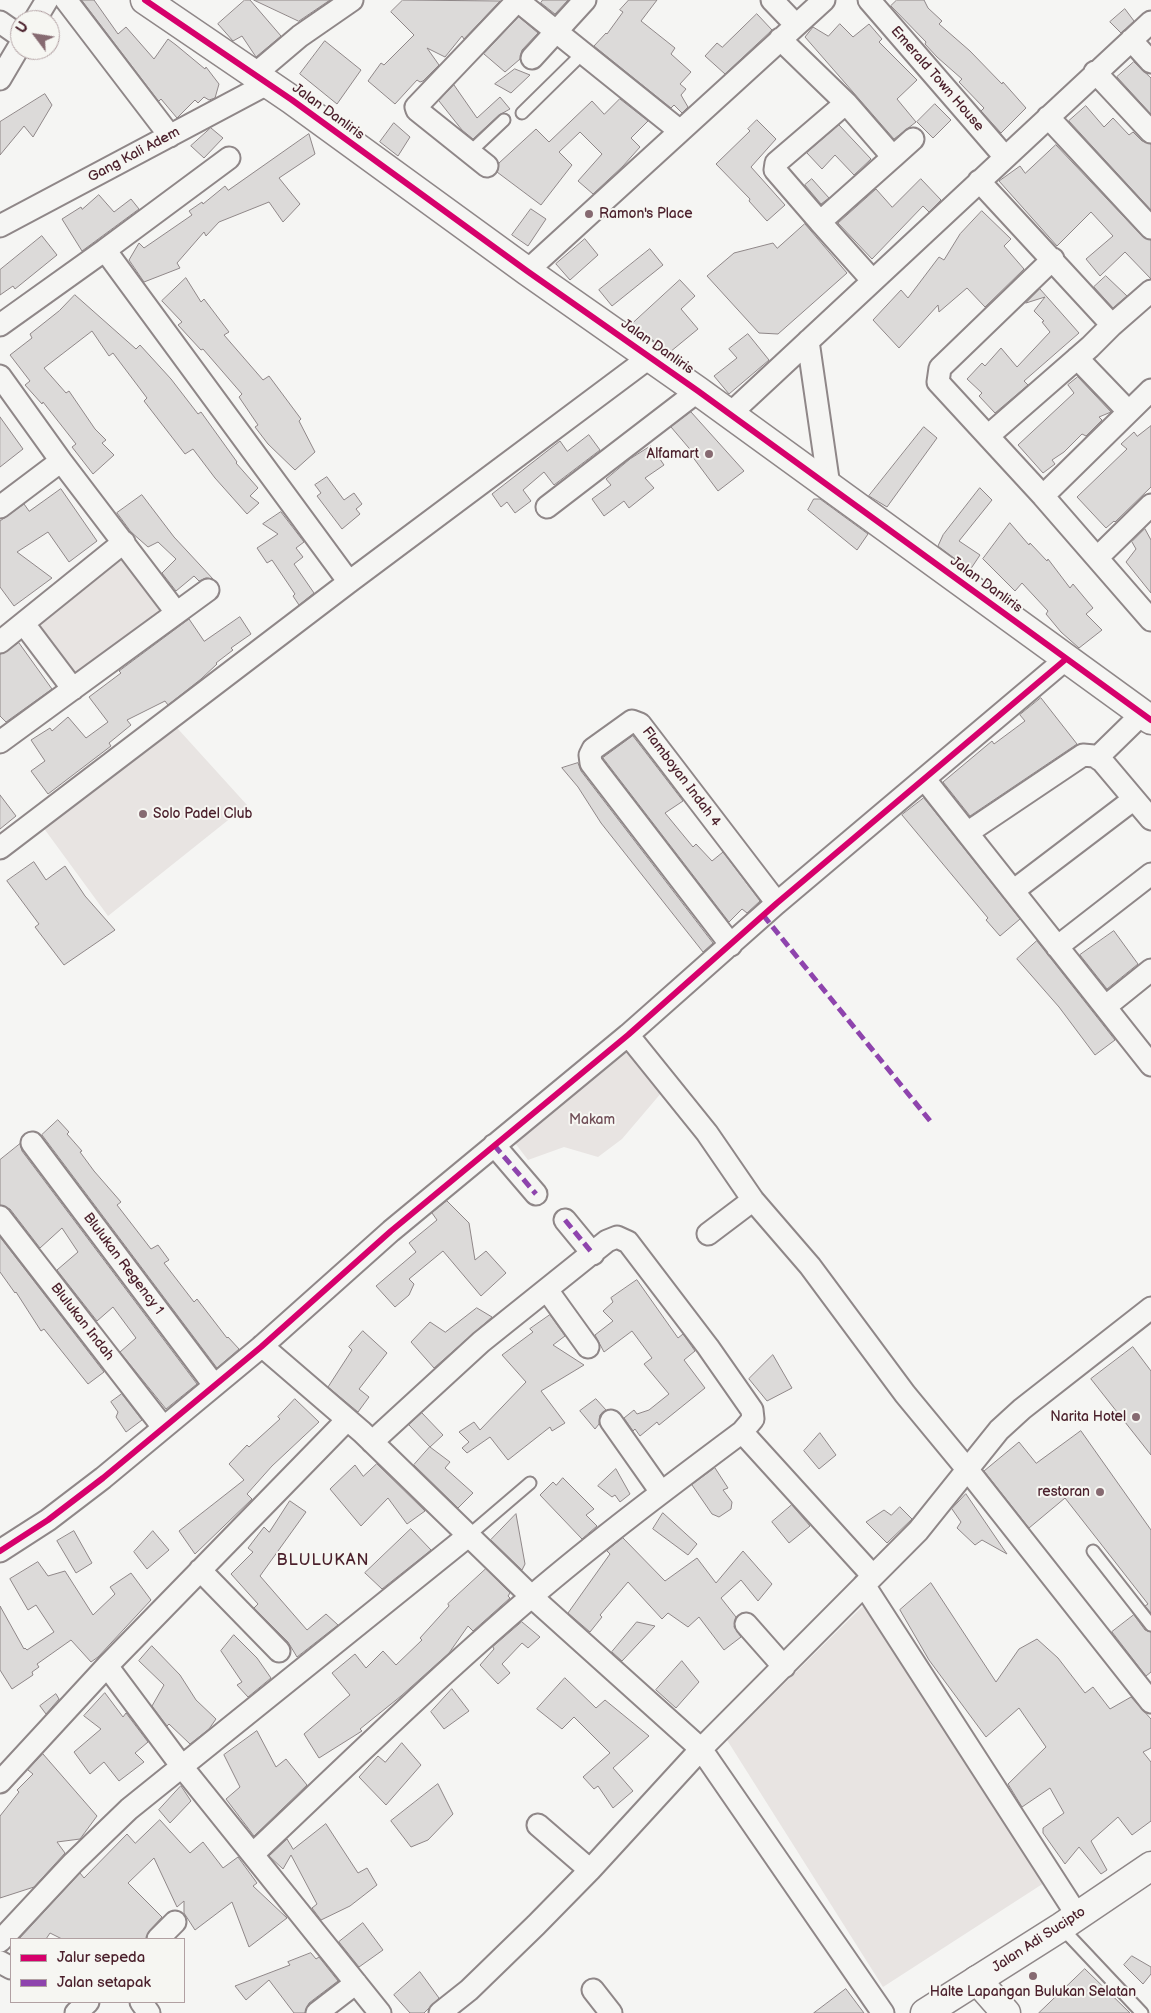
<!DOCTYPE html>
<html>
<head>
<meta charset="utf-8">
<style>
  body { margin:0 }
  #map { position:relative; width:1151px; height:2013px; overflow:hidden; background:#f5f5f3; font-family:"Balsamiq Sans",sans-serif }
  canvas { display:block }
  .legend { position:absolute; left:10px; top:1938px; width:175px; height:65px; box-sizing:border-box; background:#f6f6f2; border:1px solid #b1a0a2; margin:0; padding:6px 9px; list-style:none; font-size:15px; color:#4a1f2b }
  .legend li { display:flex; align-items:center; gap:10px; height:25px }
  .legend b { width:25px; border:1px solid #b1a0a2 }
  .north { position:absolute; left:10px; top:10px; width:50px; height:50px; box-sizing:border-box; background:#f6f6f2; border:1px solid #b1a0a2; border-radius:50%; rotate:301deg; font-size:14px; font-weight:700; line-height:20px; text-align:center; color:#4a1f2b }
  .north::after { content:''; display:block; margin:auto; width:18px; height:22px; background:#866a71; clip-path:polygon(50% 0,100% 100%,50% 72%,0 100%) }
</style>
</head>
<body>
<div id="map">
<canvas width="1151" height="2013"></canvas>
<ul class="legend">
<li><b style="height:6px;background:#d6006c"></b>Jalur sepeda</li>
<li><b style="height:6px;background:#8e44ad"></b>Jalan setapak</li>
</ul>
<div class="north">U</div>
</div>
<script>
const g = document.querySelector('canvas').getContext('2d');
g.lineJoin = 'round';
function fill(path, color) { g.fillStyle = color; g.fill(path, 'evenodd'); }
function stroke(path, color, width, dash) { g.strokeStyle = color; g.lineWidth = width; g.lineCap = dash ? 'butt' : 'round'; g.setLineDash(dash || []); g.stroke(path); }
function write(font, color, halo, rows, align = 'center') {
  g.font = font + ' "Balsamiq Sans",sans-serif'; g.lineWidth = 4; g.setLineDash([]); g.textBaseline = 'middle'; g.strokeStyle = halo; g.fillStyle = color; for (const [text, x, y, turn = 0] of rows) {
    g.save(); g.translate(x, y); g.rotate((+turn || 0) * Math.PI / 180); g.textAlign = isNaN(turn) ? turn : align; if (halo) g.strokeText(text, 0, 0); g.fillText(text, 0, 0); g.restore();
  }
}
fill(new Path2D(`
  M121,550L169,611L74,682L31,625Z
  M169,719L247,805L108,916L40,823Z
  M629,1049L662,1092L622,1139L598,1157L564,1147L528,1160L515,1143L621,1050Z
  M864,1605L1044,1883L883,1987L727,1740Z`), '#e8e4e2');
const building = new Path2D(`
  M82,0H94L118,34L126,27L154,59L168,39L176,45L205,69L206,67L219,84L215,98L209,100L204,97L198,103L195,100L177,118L161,99L159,101Z
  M245,0H250L281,36L256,57L242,36L233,41L218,24Z
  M254,0H330L299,21Z
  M403,0L500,1L464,39L462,36L445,57L427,48L439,65L423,81L420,82L417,80L395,104L368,81L381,63L384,65L414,35L391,12Z
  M543,0H568L555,14L541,3Z
  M629,0H657L641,21L675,48L671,54L691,72L680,84L686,89L681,95L688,107L682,113L674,105L671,108L594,46L606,33L607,34L623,12L620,10Z
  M897,0H924L928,8L942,21L939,24L970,51L1002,84L1003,82L1026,108L1001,133L981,111L984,108L959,82L962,79L937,57L925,44L926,42L891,6Z
  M1125,9L1134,21L1121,33L1110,22Z
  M757,14L772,30L725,74L705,56L717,43L722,47Z
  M519,17L538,33L522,50L520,59L505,72L484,54Z
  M840,24L853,37L869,24L882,39L879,42L917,80L897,99L916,122L894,139L805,37L813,27L828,36Z
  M325,41L361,70L337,104L300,74Z
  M1134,62L1151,78V114L1117,77Z
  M515,69L530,75L511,93L495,84Z
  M454,85L477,118L500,97L510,109L499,115L473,139L462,130L439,101Z
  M45,94L52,105L33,137L24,126L0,155V122Z
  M620,99L648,121L631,138L640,147L623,166L593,194L578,181L602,154L580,132L559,152L572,165L541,205L497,172L499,163L536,129L549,142L592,101L604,114Z
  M935,104L951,120L933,138L917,122Z
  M1086,106L1104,127L1113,118L1129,135L1133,132L1142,141L1151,144V210L1069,121Z
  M757,120L776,139L751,167L785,205L767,221L749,201L750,199L716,164L750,131L748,129Z
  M394,123L410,137L398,156L380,142Z
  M839,125L871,159L854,175L835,155L822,169L807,153Z
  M211,128L223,138L204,158L191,146Z
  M309,134L315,154L279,178L300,204L283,222L269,202L219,222L206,236L204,232L177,263L180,268L144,282L129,260L139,243L144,248L192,215L189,211L202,202L203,204L225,186L228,190Z
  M1056,145L1142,236L1151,240V279L1125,252L1100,276L1086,259L1113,236L1091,212L1057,246L999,181L1020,166L1025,173Z
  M812,179L829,198L821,204L805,185Z
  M921,179L941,200L929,212L923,206L872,259L838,223L876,189L892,207Z
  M99,195L114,212L131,199L139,209L82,251L62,219L81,207L82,209Z
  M531,209L546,219L528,246L512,235Z
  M982,211L1011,239L1004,246L1024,269L985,307L967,288L939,312L938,305L899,348L873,320L901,290L908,298L939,257L944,260L960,234Z
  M805,224L847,273L778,334L759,333L707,276L734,253L773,243L777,248Z
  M42,236L57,255L15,289L13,286L0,295V270Z
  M585,239L598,255L570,280L556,264Z
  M650,249L663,265L612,306L599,290Z
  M1106,276L1127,296L1113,308L1094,287Z
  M186,278L201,302L204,299L229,332L224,335L263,380L269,376L301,419L299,421L315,452L295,470L268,444L255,427L258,425L239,397L242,394L203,349L201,350L178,325L182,322L162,301Z
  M680,280L695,296L681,309L698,329L670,352L631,325Z
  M1040,289L1079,333L1024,381L1028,385L995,413L979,396L982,393L967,379L982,363L985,366L1001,348L1017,367L1050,332L1042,322L1044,321L1034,311L1045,297L1026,303Z
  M75,295L136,349L140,345L171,379L198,414L201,412L237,462L236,463L258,488L250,496L259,503L247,514L215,478L193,449L185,454L144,401L147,398L113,353L109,356L92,331L44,368L66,393L69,391L95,429L106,440L102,443L114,455L93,474L72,447L76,444L43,402L42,404L25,385L30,381L10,355L32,338L30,334L59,311Z
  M748,334L769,360L729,394L714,376L737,358L729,349Z
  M1078,377L1111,412L1099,417L1102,420L1086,436L1082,434L1064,452L1052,460L1055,464L1043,473L1018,445L1074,393L1068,385Z
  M691,412L744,471L718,491L692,456L694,454L671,427Z
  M0,417L23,449L0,467Z
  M1151,426V487L1115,522L1114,521L1106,528L1077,497L1127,449L1121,444L1134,432L1137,436Z
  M924,427L937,438L887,507L869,496Z
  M589,435L600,450L554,485L544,472L523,490L531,501L515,513L507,502L501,507L492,494L560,441L567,451Z
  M651,446L664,465L645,478L654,488L629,508L624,501L604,516L592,499L611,485L606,479L630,459Z
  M327,477L344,500L354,493L362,504L356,509L360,514L342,529L317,496L321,493L315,485Z
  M980,488L992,500L959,541L980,555L970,570L938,546L943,535Z
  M61,489L97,541L69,562L48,532L17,552L52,578L14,606L0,587V521L24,504L29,511Z
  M142,495L174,537L213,579L206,578L199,581L194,576L176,591L162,573L176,559L158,542L148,547L131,532L117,513Z
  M814,499H820L868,534L857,550L808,510Z
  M281,512L304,542L296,548L303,557L294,564L314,593L299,605L293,596L295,594L272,560L267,563L257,548L278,534L263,524Z
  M1010,523L1029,545L1030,543L1047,561L1048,559L1070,588L1073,584L1093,608L1086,614L1102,630L1079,648L1061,632L1046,614L1048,611L1022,583L1015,591L983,559Z
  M1145,529L1151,540V593L1126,562L1136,549L1132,542Z
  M240,617L251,634L231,648L233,650L216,663L217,664L201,679L168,705L165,701L127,720L131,725L109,743L111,746L48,794L31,771L45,761L31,740L50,728L52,731L68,717L86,738L108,722L89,697L121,673L119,671L189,619L204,641Z
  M19,643L52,689L6,722L0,716V655Z
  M1041,698L1077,744L970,816L943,782L992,741L994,744L1025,721L1020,715Z
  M633,736L683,801L665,813L693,847L696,844L712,861L723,852L760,901L747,913L742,909L729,922L603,758Z
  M578,763L581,771L713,943L703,952L601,823L578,787L562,768Z
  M0,795L16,816L0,829Z
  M924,798L1020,919L1000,936L986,920L988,918L902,815Z
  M34,862L46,880L65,866L85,896L115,930L64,965L35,927L39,924L7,881Z
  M1114,931L1138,964L1107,989L1080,955Z
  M1037,941L1115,1040L1095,1055L1059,1007L1017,959Z
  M58,1120L69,1132L67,1134L82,1151L80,1152L94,1171L121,1202L117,1205L151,1249L158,1245L169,1260L164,1263L194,1302L197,1299L227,1338L228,1337L239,1349L217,1368L42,1135Z
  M20,1144L22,1151L197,1384L166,1409L120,1352L136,1338L113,1307L97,1321L57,1270L78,1252L62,1228L40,1248L10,1209L0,1205V1160Z
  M447,1201L469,1223L475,1260L486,1251L506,1273L481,1296L443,1251L409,1279L414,1284L409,1295L395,1307L376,1286L416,1252L409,1243L437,1220L432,1213Z
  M0,1237L104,1372L88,1384L44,1329L41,1331L16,1292L15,1293L0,1272Z
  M637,1280L678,1338L683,1334L695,1351L684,1360L705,1388L659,1425L657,1422L640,1436L635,1429L633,1431L624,1418L634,1410L637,1414L649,1410L669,1394L644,1364L652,1358L632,1331L604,1352L595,1335L613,1321L603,1311L613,1302L611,1298Z
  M477,1308L492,1317L434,1368L411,1342L430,1322L445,1332Z
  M550,1315L565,1336L553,1345L584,1365L541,1391L565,1423L552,1431L550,1427L508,1460L490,1437L467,1453L462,1448L469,1442L459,1432L474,1422L480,1430L526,1382L502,1355L533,1332L530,1329Z
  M363,1331L387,1353L359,1389L369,1397L358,1412L328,1387L352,1350L349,1347Z
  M1133,1347L1151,1371V1455L1091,1379Z
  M773,1355L792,1388L767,1401L749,1379Z
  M122,1394L142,1420L126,1432L116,1417L118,1412L111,1402Z
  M295,1399L319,1422L272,1466L247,1494L252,1499L195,1554L179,1531L244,1480L229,1464L247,1445L249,1447L280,1419L278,1417Z
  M596,1399L606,1410L600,1415L599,1424L595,1429L580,1411Z
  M422,1413L443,1435L430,1447L409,1425Z
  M1081,1431L1151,1530V1613L1145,1606L1148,1604L1065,1498L1029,1528L984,1471L1019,1442L1036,1463Z
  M820,1433L836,1455L819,1469L804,1451Z
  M430,1447L450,1462L445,1468L473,1493L458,1508L414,1465Z
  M377,1464L425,1511L407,1524L388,1498L361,1526L330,1489L355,1465L363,1476Z
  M715,1468L728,1488L723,1490L732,1502L731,1509L719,1517L712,1514L692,1485Z
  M616,1469L630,1494L620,1502L615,1495L612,1497L598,1486Z
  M563,1478L594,1509L586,1515L597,1526L582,1539L540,1495L553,1482L556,1485Z
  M966,1494L1007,1554L982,1540L975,1545L957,1528L961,1522L952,1509Z
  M290,1501L306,1512L260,1576L307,1630L326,1614L338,1625L297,1657L288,1642L254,1608L258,1604L231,1574L253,1552L248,1548L264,1527L269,1532Z
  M792,1505L810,1526L789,1543L772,1522Z
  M900,1507L912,1519L887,1543L866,1522L884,1510L891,1515Z
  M663,1513L697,1544L688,1555L653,1529Z
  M516,1514L525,1564L522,1570L491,1540Z
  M411,1529L431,1550L382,1589L365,1573Z
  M74,1531L92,1563L76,1573L57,1541Z
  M153,1531L169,1550L147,1569L134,1552Z
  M623,1538L665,1581L697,1558L716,1583L743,1551L772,1584L758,1601L741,1580L721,1598L736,1617L734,1627L741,1637L724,1650L699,1617L688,1627L668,1613L662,1619L628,1582L600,1615L602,1617L590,1632L568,1613L610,1554L607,1551Z
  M38,1562L48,1576L65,1571L93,1615L115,1594L110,1587L131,1573L151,1600L98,1657L91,1662L71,1640L37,1664L39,1667L32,1672L33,1675L12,1689L0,1670V1606L24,1649L25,1648L27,1650L54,1632L36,1605L28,1610L10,1579Z
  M486,1569L510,1593L508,1596L510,1598L473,1631L468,1626L449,1653L401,1696L360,1729L362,1731L319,1758L304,1734L350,1695L332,1673L355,1654L366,1668L383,1651L396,1665L422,1640L420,1638L449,1606L448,1604Z
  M931,1583L996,1682L1019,1649L1037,1639L1058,1658L1085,1693L1093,1687L1110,1709L1131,1697L1151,1719V1748L1143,1752L1151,1762V1821L1132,1835L1118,1817L1091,1841L1107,1870L1101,1874L1079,1847L1065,1864L1043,1833V1828L1064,1813L1050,1788L1022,1807L1008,1784L1046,1747L1019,1708L986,1737L929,1660L900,1610Z
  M1134,1615L1145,1630L1151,1632V1672L1146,1676L1112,1632Z
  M522,1622L540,1637L528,1648L522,1643L502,1664L510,1673L498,1684L480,1665L494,1649L493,1647Z
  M637,1622L655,1626L622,1661L612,1652Z
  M234,1635L257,1658L271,1678L248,1697L237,1685L242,1682L221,1651Z
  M152,1646L180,1675L196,1700L216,1719L209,1729L190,1744L169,1724L167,1726L152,1706L164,1685L139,1661Z
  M682,1661L699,1682L676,1708L656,1690Z
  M565,1678L596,1708L605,1700L649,1736L613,1768L633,1791L613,1808L598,1786L594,1789L583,1777L610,1753L574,1717L562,1729L537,1709Z
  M452,1689L469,1711L444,1729L431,1712Z
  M105,1693L123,1717L126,1713L148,1742L135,1753L144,1762L119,1781L104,1762L90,1774L74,1752L101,1729L84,1716Z
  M56,1694L59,1699L46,1714L40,1706Z
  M257,1731L276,1767L286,1759L307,1785L254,1836L226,1799L240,1787L224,1755Z
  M402,1743L421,1765L386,1805L359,1777L378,1756L385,1762Z
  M43,1754L97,1816L80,1839L57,1842L65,1853L34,1887L0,1898V1816L19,1792L17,1790L33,1774L28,1770Z
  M438,1784L453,1814L428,1840L411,1847L391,1821Z
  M181,1786L191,1801L170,1823L159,1810Z
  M160,1820L190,1853L203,1842L223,1868L238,1857L257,1883L253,1886L287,1918L249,1947L232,1902L195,1930L184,1913V1901L177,1907L154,1858L128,1883L162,1917L149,1931L146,1939H62L50,1933L46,1939H19L80,1873L84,1878L127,1834L135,1843Z
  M326,1824L358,1873L367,1868L377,1885L350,1906L321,1920L312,1908L317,1904L291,1855L283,1869L269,1856L287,1839L293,1849Z
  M363,1923L383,1950L359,1967L339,1942Z
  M311,1953L316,1959L319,1957L338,1981L309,2003L305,2013H294L269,1980L246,2000L235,1986L290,1965L288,1962Z
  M1132,1956L1151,1967V1974L1143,1984L1124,1965Z
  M1085,1969L1130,2013H1039Z
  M420,1972L439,1998L424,2013H410L394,1995Z
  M846,1989L864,2013H814Z`);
fill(building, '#dcdad9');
stroke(building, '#8f8788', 1);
const service = new Path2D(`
  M522,113L583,53
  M470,152L504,120
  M468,1536L530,1483
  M1093,1551L1151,1625
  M1061,1927L1142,2013`);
const minor = new Path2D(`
  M66,0L170,136
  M517,0L680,131
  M772,0L796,25
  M869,0L1005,157
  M35,20L47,0
  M0,22L20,36
  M780,39L846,103L893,157L820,222L872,280
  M1131,40L1151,62
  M532,58L585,0
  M1095,72L1151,132
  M254,75L300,36L352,0
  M0,79L20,45
  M1048,117L1151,228
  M893,157L913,139
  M487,166L417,110L416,107L518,0
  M979,181L1112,325L1090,347L988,436
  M820,222L775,170L776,163L846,103
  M0,226L267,84
  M105,250L229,158
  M1053,259L940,368L938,382L1043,496L1151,620
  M527,271L824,0
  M0,325L105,250L349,582
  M1112,325L1151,291
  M808,341L829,486
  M1077,358L1128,411
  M0,376L61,461L176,612
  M730,414L1151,22
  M1043,496L1151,390
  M0,507L61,461
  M547,507L698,391
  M1097,558L1151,505
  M24,624L73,689
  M0,642L124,542
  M0,742L208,590
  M1098,757L1142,714
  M930,786L1151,1065
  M967,833L1083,755L1094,756L1102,761L1151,819
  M0,848L349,582L650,357
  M1013,891L1134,799
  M731,945L591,763L590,755L593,749L632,721L640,724L777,903
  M1057,947L1151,874
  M1105,1007L1151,970
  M628,1035L707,1133L753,1200L810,1266L905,1394L967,1469L1151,1702
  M32,1143L214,1385
  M494,1145L536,1194
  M0,1217L163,1427
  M565,1220L593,1254
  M708,1234L753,1200
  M547,1290L588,1347
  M262,1346L362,1432L532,1597L701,1749L883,2013
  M611,1421L661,1492
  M742,1432L873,1576
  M0,1551L48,1520L103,1478L261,1347L391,1231L628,1035L777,903L1066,659
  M200,1570L279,1651
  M864,1585L1077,1915
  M746,1624L784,1667
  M107,1666L183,1768L380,2013
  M0,1782L107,1666L347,1420
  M538,1825L590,1870
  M253,1854C345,1767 435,1679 531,1597C599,1539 671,1485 742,1432L753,1419L752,1410L708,1347L628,1242L617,1237L607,1241L481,1342L372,1442
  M158,1939L175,1922
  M0,1941L73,1863L129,1809L468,1536
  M0,1962L11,1968
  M593,1990L611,2013
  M141,2002L149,2013
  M76,2013L88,2002
  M317,2013L356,1983
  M440,2013L469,1990L536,1925L590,1870L701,1749L918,1531L999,1430L1022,1409L1151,1308`);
const tertiary = new Path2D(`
  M145,0L292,100L527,271L698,391L1151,720
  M977,1980L1006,2013`);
const trunk = new Path2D(`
  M925,2013L1061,1927L1151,1866`);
stroke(service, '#8f8788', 15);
stroke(minor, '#8f8788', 25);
stroke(tertiary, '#8f8788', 31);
stroke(trunk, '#8f8788', 31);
stroke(service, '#f5f5f3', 11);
stroke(minor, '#f5f5f3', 21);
stroke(tertiary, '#f5f5f3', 28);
stroke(trunk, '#f5f5f3', 28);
stroke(new Path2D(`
  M763,915L931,1122
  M494,1145L536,1194
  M565,1220L593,1254`), '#8e44ad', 5, [10, 5]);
stroke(new Path2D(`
  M145,0L292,100L527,271L698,391L1151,720
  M0,1551L48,1520L103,1478L261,1347L391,1231L628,1035L777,903L1066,659`), '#d6006c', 6);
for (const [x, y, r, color] of [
  [589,214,5,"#866a71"],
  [709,454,5,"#866a71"],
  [143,814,5,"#866a71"],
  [1136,1417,5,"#866a71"],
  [1100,1492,5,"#866a71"],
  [1033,1976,5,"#866a71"]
]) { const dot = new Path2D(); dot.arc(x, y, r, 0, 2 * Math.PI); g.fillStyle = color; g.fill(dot); stroke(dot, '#f6f6f2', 2); }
write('14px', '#4a1f2b', '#f6f6f2', [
  ["Emerald Town House",937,79,49],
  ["Jalan Danliris",328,112,36],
  ["Gang Kali Adem",134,155,-28],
  ["Jalan Danliris",657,347,35],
  ["Jalan Danliris",986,585,36],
  ["Flamboyan Indah 4",681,777,53],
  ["Blulukan Regency 1",123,1264,53],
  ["Blulukan Indah",82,1322,52],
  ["Jalan Adi Sucipto",1039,1940,-33]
]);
write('14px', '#4a1f2b', '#f6f6f2', [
  ["Ramon's Place",599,214,"left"],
  ["Alfamart",699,454],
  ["Solo Padel Club",153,814,"left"],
  ["Narita Hotel",1126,1417],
  ["restoran",1090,1492],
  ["Halte Lapangan Bulukan Selatan",1033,1992,"center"]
], 'right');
write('14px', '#6f4d56', '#f6f6f2', [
  ["Makam",592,1120]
]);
g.letterSpacing = '1px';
write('16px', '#4a1f2b', '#f6f6f2', [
  ["BLULUKAN",323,1561]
]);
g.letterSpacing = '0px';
</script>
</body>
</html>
